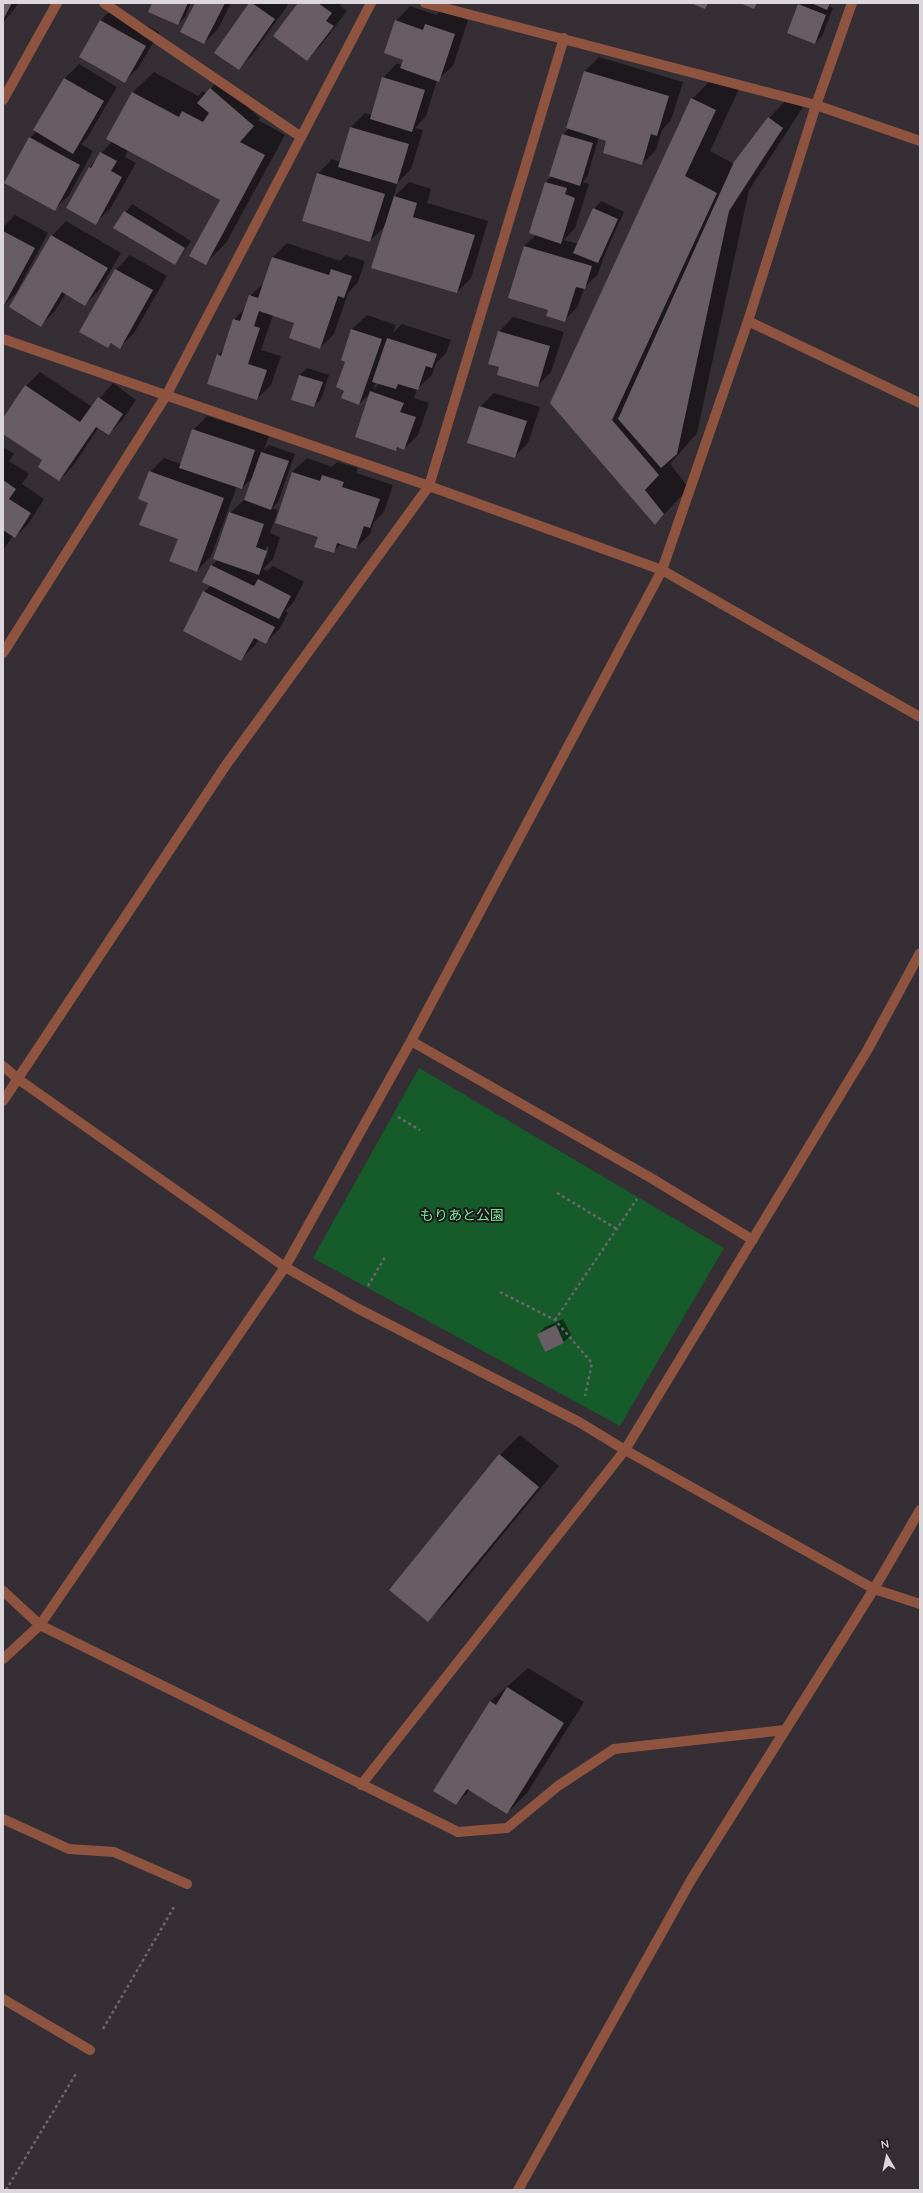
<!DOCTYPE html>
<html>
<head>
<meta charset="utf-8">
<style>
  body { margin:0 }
  #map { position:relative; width:923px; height:2193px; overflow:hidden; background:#362e35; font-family:"Nunito Sans",sans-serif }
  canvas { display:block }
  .frame { position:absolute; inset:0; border:4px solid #dcd7dc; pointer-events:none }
  .north { position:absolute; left:867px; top:2137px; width:40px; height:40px; -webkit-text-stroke:3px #1b171b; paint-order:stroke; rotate:351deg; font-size:11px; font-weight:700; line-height:16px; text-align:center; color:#dcd7dc }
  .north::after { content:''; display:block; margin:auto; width:14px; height:18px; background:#dcd7dc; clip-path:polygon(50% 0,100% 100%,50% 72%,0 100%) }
</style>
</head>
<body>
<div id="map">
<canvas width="923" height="2193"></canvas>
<div class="frame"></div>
<div class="north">N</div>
</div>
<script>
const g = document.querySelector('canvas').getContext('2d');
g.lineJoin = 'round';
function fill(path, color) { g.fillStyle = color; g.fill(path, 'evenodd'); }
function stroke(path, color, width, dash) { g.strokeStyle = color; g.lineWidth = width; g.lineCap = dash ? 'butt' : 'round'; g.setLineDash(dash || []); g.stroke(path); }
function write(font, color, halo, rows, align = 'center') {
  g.font = font + ' "Nunito Sans","Noto Sans JP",sans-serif'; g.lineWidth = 4; g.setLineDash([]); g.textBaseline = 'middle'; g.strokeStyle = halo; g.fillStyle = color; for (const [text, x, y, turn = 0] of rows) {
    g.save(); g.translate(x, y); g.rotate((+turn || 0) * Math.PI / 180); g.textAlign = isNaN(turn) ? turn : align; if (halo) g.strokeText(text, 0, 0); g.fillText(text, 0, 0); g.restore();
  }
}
fill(new Path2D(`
  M419,1068L724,1248L620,1426L313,1258Z`), '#165c2a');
fill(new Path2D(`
  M3,3H18L13,11L3,22Z
  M153,3H191L185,17L178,24Z
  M196,3H231L218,29L204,43Z
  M250,3H285L288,5L252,55L238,69Z
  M299,3H342L340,6L347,11L321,45L307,60Z
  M800,3H832L829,6L833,8L822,36L815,43L799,5Z
  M410,6L436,15L440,11L468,20L453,66L437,80L426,116L415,128L423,130L411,169L398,182L393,198L409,182L431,189L427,203L488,221L471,278L457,292L386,225L370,241L318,174L332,159L340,162L350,128L365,113L372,115L383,78L397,63L402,65L404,59L396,21Z
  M114,7L159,32L139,67L125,81L100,21Z
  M599,57L683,82L671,120L662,130L656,150L642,164L608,140L599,137L587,177L583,182L589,184L575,228L564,240L578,244L594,209L601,201L624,212L604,256L598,274L584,288L578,306L564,321L549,310L524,246L536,235L530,233L546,182L552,176L563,135L569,128L585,71Z
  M79,64L117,87L87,138L81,144L93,151L69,195L55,209L30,138L37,131L34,129L65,78Z
  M154,72L198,96L203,91L207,93L217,81L260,118L258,120L285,135L226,243L205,264L221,199L128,150L125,157L136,163L110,209L95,223L89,168L112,141L108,139L133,92Z
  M717,74L741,85L710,151L734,164L769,118L789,97L803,107L749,190L697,433L670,464L689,488L655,524L551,402L692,99Z
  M132,204L191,241L175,264L115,227Z
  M15,215L48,233L16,293L3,306V227Z
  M66,221L121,253L99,290L85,304L66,293L55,311L41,325L10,307L52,236Z
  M287,243L340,261L346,255L365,261L358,282L348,293L334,334L320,348L295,322L273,315L261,350L281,356L271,385L257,399L218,355L224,349L234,320L246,307L250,296L265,282L273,257Z
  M130,255L167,276L134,333L120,347L112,343L108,347L80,331L116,270Z
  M367,315L396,325L393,333L402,324L451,340L446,353L436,363L432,375L417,389L414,398L429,403L418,435L404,449L399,447L396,450L356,436L372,391L359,404L345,390L346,361L342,360L352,329ZM376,382L380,383L373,390Z
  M513,317L564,332L551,372L537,386L500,366L499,332Z
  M307,368L329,375L321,399L314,406L292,399L300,375Z
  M40,372L92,407L113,383L136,400L123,419L109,434L99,427L73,466L59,480L43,460L3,433V420L26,386Z
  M494,393L540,407L528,443L514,457L480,407Z
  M207,416L269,436L264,450L269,445L295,454L278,502L272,508L278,510L270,533L280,537L273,559L263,569L267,571L273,566L304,582L293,603L285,611L288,613L280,628L266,643L259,639L255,645L241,659L204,592L211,585V566L218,560L230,513L245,499L253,477L242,488L237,486L211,556L197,571L179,538L149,502L150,472L164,458L181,464L193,430ZM267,546L269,547L266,558H263Z
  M3,447L14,454L9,461L29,474L22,484L44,499L29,523L15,537L13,536L3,550Z
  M307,458L332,467L337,462L358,468L356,473L393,485L384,512L374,522L370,534L356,548L342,543L334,551L319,537L292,472Z
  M563,1319L571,1335L564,1342L538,1334L545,1327Z
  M520,1435L559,1466L449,1600L428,1620L500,1455Z
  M528,1668L584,1702L527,1793L507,1813L470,1790L456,1804L435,1791L491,1701Z`), '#0007');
fill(new Path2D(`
  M3,3H12L3,20Z
  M152,3H188L178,25L148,12Z
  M195,3H225L204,44L180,32Z
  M249,3H252L275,19L239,70L214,53Z
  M298,3H318L332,13L326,21L334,26L307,61L273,36Z
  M691,3H708L705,9Z
  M740,3H757L754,9Z
  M811,3H830L827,10Z
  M798,4L826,15L815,44L787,33Z
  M100,20L146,46L125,83L79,57Z
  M395,20L423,30L425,24L455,34L439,82L400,68L403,60L384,53Z
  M584,71L669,96L657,136L651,134L642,165L603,153L606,141L566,128Z
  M382,77L425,90L412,132L370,119Z
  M64,78L104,101L73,154L33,130Z
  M210,88L254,126L240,142L265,155L206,265L189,256L220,200L106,139L132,92L179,117L182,111L203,122L209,113L197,103Z
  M691,98L716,110L685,176L717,193L612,420L659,475L645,490L664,514L655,525L550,403Z
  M768,117L783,128L729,211L677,454L661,468L618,419L734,162Z
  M350,127L409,144L397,184L338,167Z
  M562,134L593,143L580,186L549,176Z
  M29,137L80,165L55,211L4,183Z
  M100,152L117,161L111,171L122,177L96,225L66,208L89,167L91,168Z
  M317,173L385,194L370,242L302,221Z
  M545,182L567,188L565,194L575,198L561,244L529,233Z
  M394,196L417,203L413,217L475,235L457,293L371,268Z
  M593,208L618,219L598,263L573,253Z
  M124,211L185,248L175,265L113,228Z
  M3,231L35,248L3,307Z
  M51,235L108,268L85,306L62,292L41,327L9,307Z
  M524,246L592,266L585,289L576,287L565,322L546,316L548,310L508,298Z
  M272,257L329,275L331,269L352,276L344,298L338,296L320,349L289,338L294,323L259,311L254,326L260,328L248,364L267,370L257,400L207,384L217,354L221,356L233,319L240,321L249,295L258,298Z
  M115,269L153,290L120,349L111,343L108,348L79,332Z
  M351,329L382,339L359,405L341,398L344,391L336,387L345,362L341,360Z
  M498,331L550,346L538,387L497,375L499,367L488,364Z
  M387,338L437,354L432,368L426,366L418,390L398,384L396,389L372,382Z
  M299,375L323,382L314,407L291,400Z
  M25,385L80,422L98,397L123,414L109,435L96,427L59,481L38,467L42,460L3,434V418Z
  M370,391L404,403L400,412L416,417L404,450L397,447L396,451L355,437Z
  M479,406L527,421L515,458L467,443Z
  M192,429L255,450L242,489L179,468Z
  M261,452L289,461L271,510L244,500Z
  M149,471L224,498L197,572L169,561L178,539L139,525L148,503L138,499Z
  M292,472L320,481L322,475L344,482L342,487L380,499L370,528L364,526L356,549L337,543L334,553L314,547L318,537L275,523Z
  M3,480L16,489L9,499L31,513L15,538L3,530Z
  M229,512L264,524L256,547L267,551L259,575L213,559Z
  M211,565L254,586L258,579L291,596L279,619L202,582Z
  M203,591L275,627L266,644L254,638L241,661L183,631Z
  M556,1325L564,1343L545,1352L537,1334Z
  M499,1454L539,1487L428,1622L389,1590Z
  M507,1687L564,1723L507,1814L467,1789L456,1805L433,1791L490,1701L496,1705Z`), '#685d63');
stroke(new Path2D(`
  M398,1117L420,1130
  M557,1193L617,1229
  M368,1286L385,1257
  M500,1292L555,1320L592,1363L585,1396
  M555,1320L637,1199
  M103,2029L174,1907
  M6,2190L77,2072`), '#6d666c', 2.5, [3, 3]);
stroke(new Path2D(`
  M104,3L301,137
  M458,1832L507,1828L558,1786L614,1749L785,1730`), '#8f5440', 10);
stroke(new Path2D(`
  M425,3L816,105L920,141
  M3,100L57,3
  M748,321L920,403
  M3,339L429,486L662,570L920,717
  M3,653L167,394L371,3
  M411,1041L651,1178L753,1240
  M3,1066L18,1079L285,1267L355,1307L579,1422L625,1450L874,1589L920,1604
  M3,1101L226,765L429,486L564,38
  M3,1591L40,1625L285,1267L411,1041L662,570L748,321L816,105L852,3
  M3,1659L40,1625L458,1832
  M361,1785L625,1450L868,1049L920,953
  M3,1819L69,1849L114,1852L187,1884
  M3,1999L90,2050`), '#8f5440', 10);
stroke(new Path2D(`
  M518,2190L691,1880L874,1589L920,1510`), '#8f5440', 10);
write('14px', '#78e68e', '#1b171b', [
  ["もりあと公園",462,1217]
]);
</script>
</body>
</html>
